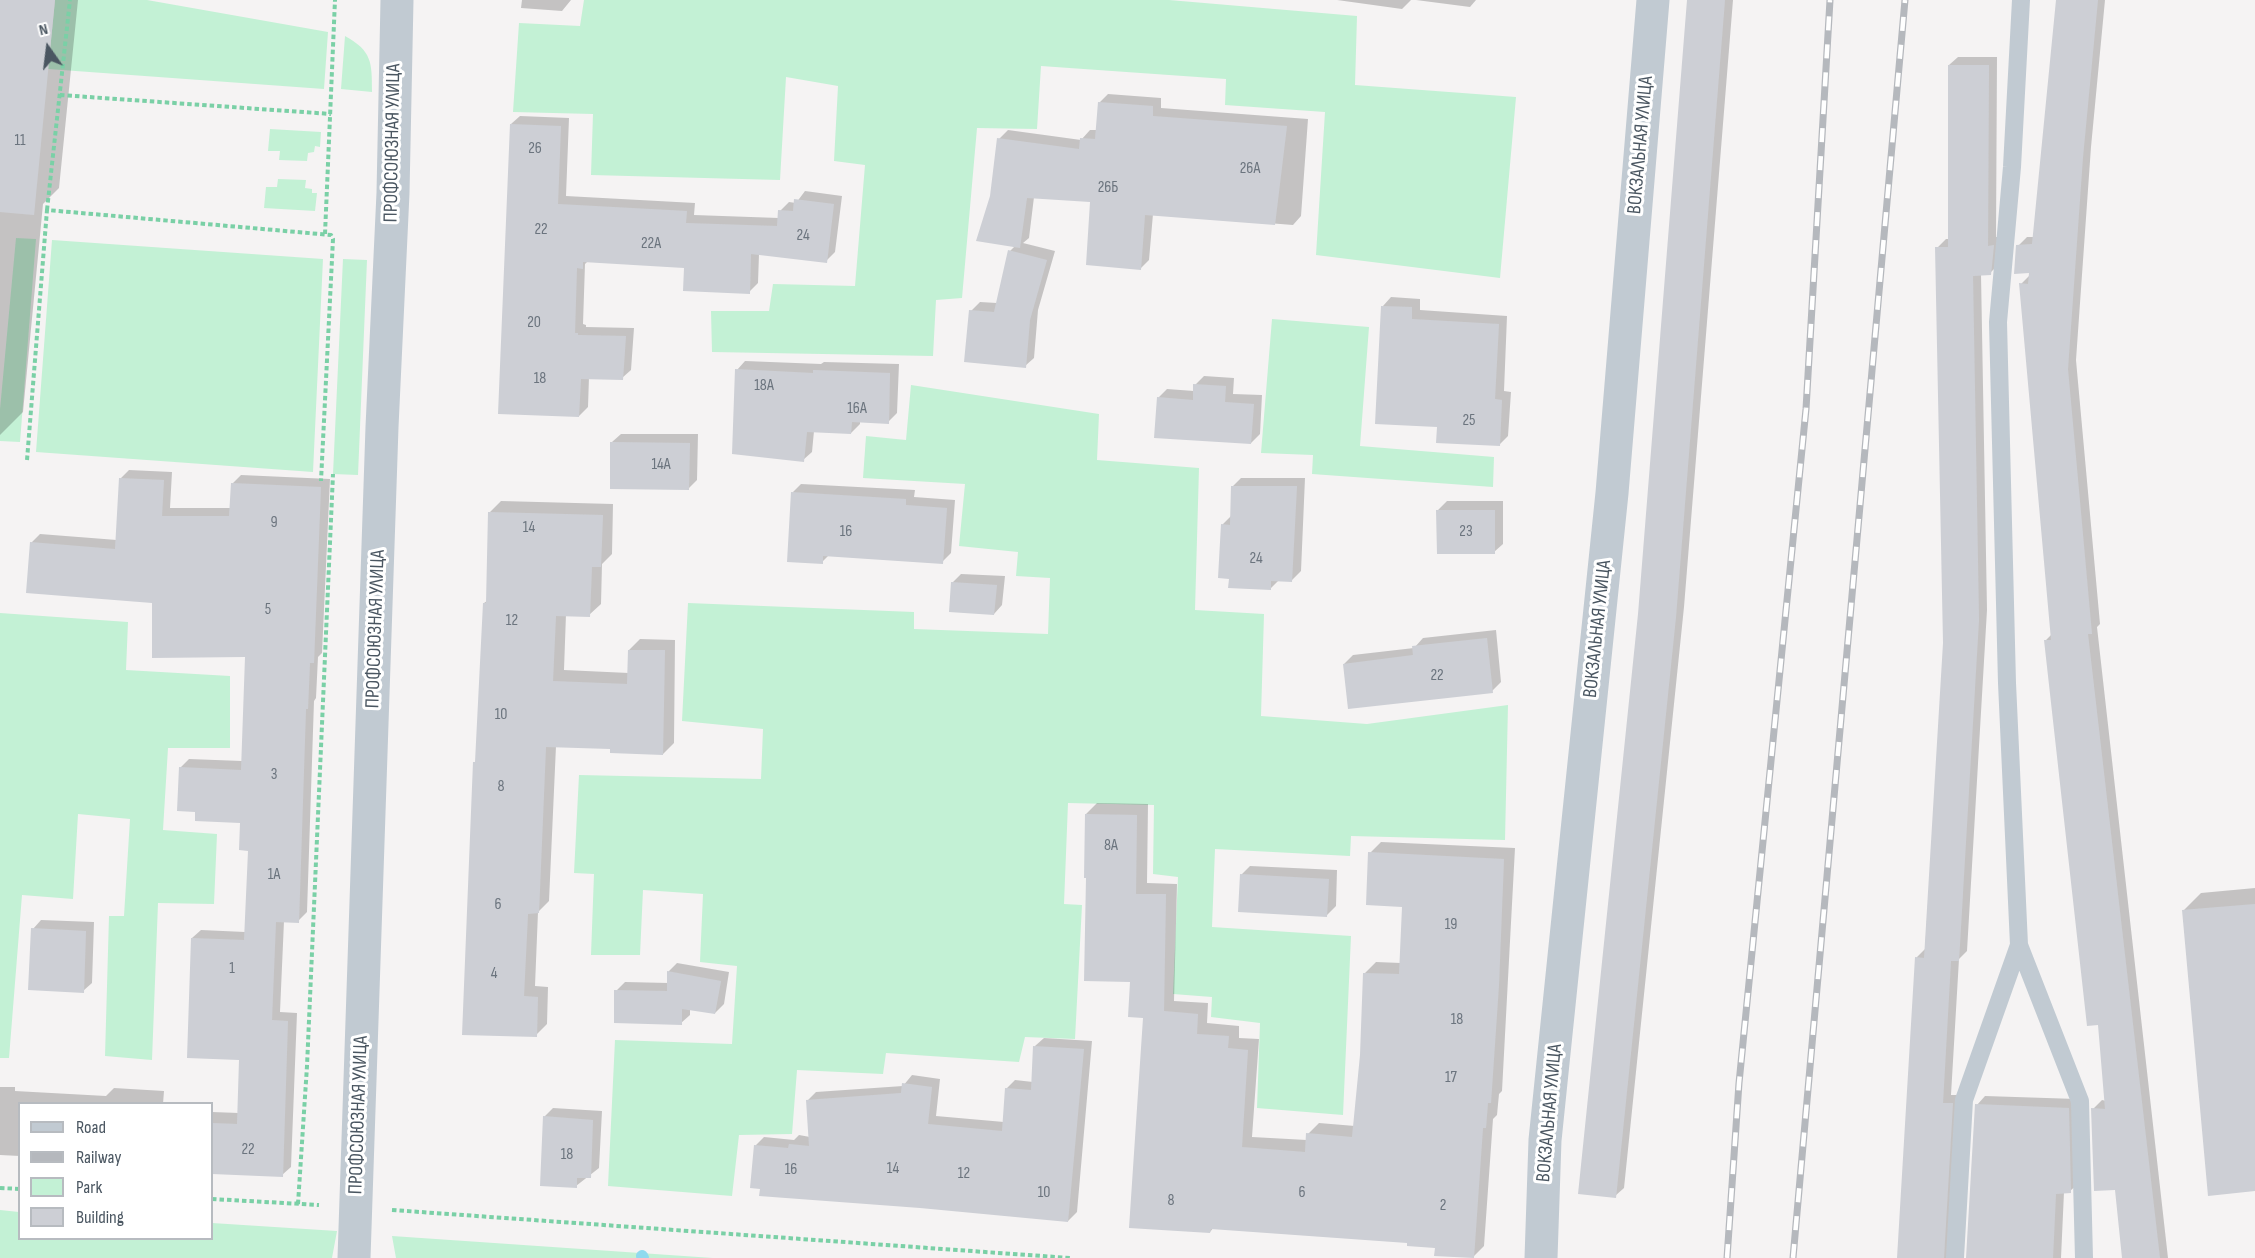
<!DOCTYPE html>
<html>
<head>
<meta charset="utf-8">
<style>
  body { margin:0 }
  #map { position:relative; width:2255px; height:1258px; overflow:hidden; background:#f5f3f3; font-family:"Sofia Sans Condensed",sans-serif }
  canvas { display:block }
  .legend { position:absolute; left:18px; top:1102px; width:195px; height:138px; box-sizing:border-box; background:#fff; border:2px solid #b7bbc0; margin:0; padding:8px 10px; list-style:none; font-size:18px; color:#4a5661 }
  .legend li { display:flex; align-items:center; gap:12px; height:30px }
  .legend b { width:30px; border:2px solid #b7bbc0 }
  .north { position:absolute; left:18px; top:18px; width:60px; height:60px; -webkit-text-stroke:4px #fff; paint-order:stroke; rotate:346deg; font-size:16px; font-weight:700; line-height:24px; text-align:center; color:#4a5661 }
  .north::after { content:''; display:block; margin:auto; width:21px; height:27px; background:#4a5661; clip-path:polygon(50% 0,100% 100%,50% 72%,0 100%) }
</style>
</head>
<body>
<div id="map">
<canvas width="2255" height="1258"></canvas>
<ul class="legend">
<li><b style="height:8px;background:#c1cad2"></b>Road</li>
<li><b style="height:8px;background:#b5b8bd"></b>Railway</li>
<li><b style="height:16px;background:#c3f1d5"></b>Park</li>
<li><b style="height:16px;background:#cdcfd5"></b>Building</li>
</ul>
<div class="north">N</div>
</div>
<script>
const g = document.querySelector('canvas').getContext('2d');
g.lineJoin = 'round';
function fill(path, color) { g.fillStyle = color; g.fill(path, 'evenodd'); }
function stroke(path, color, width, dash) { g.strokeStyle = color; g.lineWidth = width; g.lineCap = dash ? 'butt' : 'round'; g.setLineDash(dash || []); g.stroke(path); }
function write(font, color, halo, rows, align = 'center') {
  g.font = font + ' "Sofia Sans Condensed",sans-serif'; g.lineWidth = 6; g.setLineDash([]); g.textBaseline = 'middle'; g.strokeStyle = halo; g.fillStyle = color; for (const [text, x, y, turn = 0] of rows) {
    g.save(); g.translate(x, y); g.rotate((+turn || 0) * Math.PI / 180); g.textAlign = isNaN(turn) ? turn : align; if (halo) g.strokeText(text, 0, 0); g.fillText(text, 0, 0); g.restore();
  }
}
fill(new Path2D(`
  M55,0H147L328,32L324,89L48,69Z
  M584,0H1169L1357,16L1355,85L1516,97L1500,278L1316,255L1325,112L1225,105L1226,79L1041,66L1037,129L977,128L962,298L936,300L933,356L712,352L711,311H769L773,284L855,286L865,165L834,161L838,86L786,77L780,180L591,175L593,114L513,112L519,23L580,26Z
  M345,36C372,51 372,62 372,92L341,89Z
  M270,129L321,132L320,147L315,146L314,152L308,153L307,161L279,160L280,151H268Z
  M278,179L306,180L305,188L312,189V193H317L315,211L264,208L266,187H277Z
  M16,238L36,239L20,442L0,441V409Z
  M52,240L323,259L313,472L36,452Z
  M343,259L367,260L358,475L333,474Z
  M1272,319L1369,327L1360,446L1494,457L1493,487L1312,474L1313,455L1261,453Z
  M911,385L1099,414L1097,460L1199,468L1195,610L1264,614L1261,716L1367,724L1508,705L1505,840L1351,836L1350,856L1215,849L1212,927L1351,936L1343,1115L1257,1108L1260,1023L1211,1017L1212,997L1173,994L1178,877L1153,874L1154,805L1068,803L1064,904L1082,905L1075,1039L1025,1037L1019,1062L886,1053L883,1074L797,1070L792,1134L739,1135L732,1196L608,1186L615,1040L732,1044L737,966L700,962L703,894L643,890L640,955H591L594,874L574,873L579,775L761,779L763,729L682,721L688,603L914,612V629L1048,634L1050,578L1016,576L1018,552L959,546L965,484L863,478L866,436L906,440Z
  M0,613L128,622L126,670L230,676V748H168L163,830L217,834L214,904L158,903L152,1060L105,1056L109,916H124L130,819L78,814L73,899L22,895L9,1058H0Z
  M0,1210L19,1212L20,1238H212V1223L337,1231L332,1258H0Z
  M392,1236L713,1258H396Z`), '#c3f1d5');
fill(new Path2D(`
  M0,0H78L59,188L43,204L23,412L0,435Z
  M522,0H571L562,11L521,8Z
  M1337,0H1411L1402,9Z
  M1416,0H1476L1470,7Z
  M1689,0H1733L1684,607L1624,1188L1615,1196L1639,614Z
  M2058,0H2105L2091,147L2076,360L2100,624L2097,627L2168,1258H2124L2116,1188L2093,1109L2102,1100L2106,1101L2100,1023L2045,641L2052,634L2021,284L2030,275L2018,246L2027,237H2034Z
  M1958,57H1997L1996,237H2002L1999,264L1990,273L1981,274L1987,610L1967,951L1959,959L1951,1095H1961L1958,1258H1898L1916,958L1925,949L1945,643L1937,248L1946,239H1949V65Z
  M1108,94L1161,98V108L1308,119L1301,216L1293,225L1153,214L1149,260L1141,268L1092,200L1034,197L1029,238L1023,243L1055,251L1038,310L1034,358L1025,366L971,311L980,302L997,303L1010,251L1015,246L992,197L999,139L1008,130L1081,140L1090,130H1097L1099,103Z
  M520,116L569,118L566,196L695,203L694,215L779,218L780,211L789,202L796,203L805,191L842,196L835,252L826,261L759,254L758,283L749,292L686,266L588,261L585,264L583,324L586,325V327L634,328L631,370L622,378L589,377L588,407L579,416L511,124Z
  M1391,297L1420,299V310L1507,316L1504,391L1511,392L1508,436L1499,445L1438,426L1383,306Z
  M745,361L821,364L824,362L899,364L897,413L888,422L860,420V424L851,433L814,431L812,452L803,460L737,370Z
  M1204,376L1234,378L1233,394L1262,395L1260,434L1251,443L1158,398L1167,389L1194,391L1195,385Z
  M621,434H698L697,480L689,488L612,442Z
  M129,470L172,472L170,508H231L232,484L241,475L330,479L322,653L318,657L316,698L314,701L307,912L298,921H284L280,1012L297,1013L291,1167L282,1175L212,1172V1112L239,1113L241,1059L192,938L201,930L245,932L250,849L242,822L196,811L180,768L189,759L242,761L247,656L153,602L31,543L40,534L117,540L120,479Z
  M1241,478H1305L1301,571L1292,580L1280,579L1270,589L1230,577L1222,525L1231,516L1232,487Z
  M801,484L915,490L914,497L955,500L951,553L942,562L829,555L822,562L793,492Z
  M501,501L613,504L612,554L602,564L601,604L589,615L566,614L564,670L629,673V650L640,639L675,640L674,743L663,754L612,748L556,746L549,901L538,912L535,986L548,987L547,1024L536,1035L464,1033L484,603L487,601L490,512Z
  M1447,501H1503V544L1494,552L1438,510Z
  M961,574L1005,576L1002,605L994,614L952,583Z
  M1496,630L1501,682L1492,691L1344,664L1353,655L1414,648L1423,638Z
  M1097,803L1148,804L1147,883L1177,884L1174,1001L1208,1003L1207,1023L1239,1026V1038L1259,1039L1252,1137L1307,1140L1308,1134L1319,1123L1355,1126L1361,1055L1365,973L1376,962L1401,963L1404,905L1370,853L1381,842L1515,848L1502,1091L1499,1094L1497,1115L1493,1119L1484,1246L1473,1257L1408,1241L1214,1227L1210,1232L1144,1017L1131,980L1088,877L1086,814Z
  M1250,866L1337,870L1336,906L1327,915L1241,875Z
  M2255,888V1189L2183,911L2201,893Z
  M41,920L94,922L92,983L83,991L33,929Z
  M677,963L729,972L724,1004L715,1013L690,1009V1015L681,1023L616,991L625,982L669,983L668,972Z
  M1044,1038L1092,1041L1077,1212L1068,1221L755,1146L764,1137L794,1140L799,1135L810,1137L807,1101L816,1092L903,1086L912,1075L940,1079L936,1116L1004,1122L1006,1089L1015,1080L1033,1082L1035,1046Z
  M0,1087H15V1091L106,1096L114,1088L164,1091L163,1104H20V1156L0,1155Z
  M1985,1096L2077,1099L2079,1183L2070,1191L2064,1192L2061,1258H1968L1977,1105Z
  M553,1108L602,1111L599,1168L576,1186L544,1117Z`), '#0003');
stroke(new Path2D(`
  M642,1256L643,1258`), '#90daee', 12);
fill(new Path2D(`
  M0,0H55L34,215L0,212Z
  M1687,0H1725L1676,617L1616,1198L1578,1194L1638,614Z
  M2056,0H2098L2083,157L2068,369L2092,634H2088L2160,1258H2122L2115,1190L2094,1191L2091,1108L2105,1109L2098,1025L2087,1026L2044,640H2051L2019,283L2028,284L2029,273L2014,274L2016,245L2032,244Z
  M1948,65H1989L1988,246L1994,245L1991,275L1973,276L1979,620L1959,961H1951L1943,1103H1953L1944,1258H1897L1915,957L1924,958L1943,643L1935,247H1948Z
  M1098,102L1153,106V116L1287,126L1275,225L1145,215L1141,270L1086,265L1090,202L1027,198L1020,248L976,241L990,196L997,138L1079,149L1080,138L1095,139Z
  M510,124L561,126L558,204L687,211L686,223L777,226L778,210L793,211L794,199L834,204L827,263L751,254L750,294L683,291L684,268L583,262V269L577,268L575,333H578V335L626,336L623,380L581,379L579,417L498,414Z
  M1008,250L1047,260L1030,320L1026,368L964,362L969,310L994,312Z
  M1381,306L1412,307V319L1499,324L1495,399L1502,400L1500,446L1436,443L1437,427L1375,424Z
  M735,369L813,373V370L890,373L889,424L852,422L851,434L807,432L804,462L732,454Z
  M1193,384L1226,386L1225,402L1254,404L1251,444L1154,438L1157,397L1193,400Z
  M610,442L690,443L689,490L610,489Z
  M119,478L164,480L162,516H229L231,483L321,487L314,663H310L308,709H306L299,923L276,922L272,1020L288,1021L283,1177L212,1174V1123L237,1124L239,1060L187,1058L191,938L244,940L248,851L239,850L240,823L195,821V812L177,811L179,767L241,770L245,657L152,658V603L26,593L30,542L115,549Z
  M1231,486H1297L1292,582L1271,581V590L1228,588L1229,579L1218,578L1221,524L1230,525Z
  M791,492L906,499V505L947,508L943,564L823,556V564L787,562Z
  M1436,510H1495V554H1437Z
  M488,512L603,515L601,567H592L590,617L556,616L553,681L627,684L628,650H665L663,755L610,753V749L546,747L539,913L528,914L524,996L538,997L537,1037L462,1035L473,762H475L483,603H486Z
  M951,582L997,585L994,615L949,612Z
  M1487,638L1493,693L1348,709L1343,664L1413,655L1412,646Z
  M1085,814L1137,815L1136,894H1166L1164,1011L1198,1014L1197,1034L1229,1036L1228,1048L1248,1050L1242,1147L1305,1152L1306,1133L1352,1137L1360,1055L1363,973L1399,974L1402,907L1366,905L1368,852L1504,859L1499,985L1491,1103H1488L1486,1128H1483L1474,1258L1434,1256L1435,1248L1407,1246V1243L1211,1229L1210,1233L1129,1228L1143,1018L1128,1017L1130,982L1084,981L1086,878H1084Z
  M1240,874L1329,879L1327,917L1238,912Z
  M2255,904V1191L2208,1196L2182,910Z
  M31,928L86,931L84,993L28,990Z
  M667,971L721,981L715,1014L682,1009V1025L614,1023V990L667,991Z
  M1033,1046L1084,1049L1068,1222L920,1208L759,1196L760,1189L750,1188L754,1145L788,1148L789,1144L809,1146L806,1100L901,1093L902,1083L932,1087L928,1124L1002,1131L1005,1088L1031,1090Z
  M1975,1104L2069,1108L2071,1193L2056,1194L2053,1258H1966Z
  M543,1116L593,1120L591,1178H577V1188L540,1186Z`), '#cdcfd5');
stroke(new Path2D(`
  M60,95L331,114
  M47,210L70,0
  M325,234L335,0
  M27,460L47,210L331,235L333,239L321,481
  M0,1188L20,1189
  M212,1199L319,1205
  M298,1204L307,1066L333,474
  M392,1210L1070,1258`), '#7ad0a6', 4, [4.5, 3]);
stroke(new Path2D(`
  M2019,945L2080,1101L2084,1258
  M1955,1258L1964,1100L2019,945L2007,683L1998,322L2012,167L2021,0`), '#c1cad2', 18);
stroke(new Path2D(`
  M354,1258L382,427L393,193L397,0
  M1541,1258L1545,1140L1612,493L1653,0`), '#c1cad2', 33);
const rail = new Path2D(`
  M1727,1258L1739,1083L1806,409L1830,0
  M1793,1258L1905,0`);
stroke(rail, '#b5b8bd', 7);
stroke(rail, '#fff', 4.5, [14]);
write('16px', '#6b747e', null, [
  ["11",20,141],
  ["26",535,149],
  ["26А",1250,169],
  ["26Б",1108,188],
  ["22",541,230],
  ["24",803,236],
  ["22А",651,244],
  ["20",534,323],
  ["18",540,379],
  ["18А",764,386],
  ["16А",857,409],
  ["25",1469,421],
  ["14А",661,465],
  ["9",274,523],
  ["14",529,528],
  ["16",846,532],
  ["23",1466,532],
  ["24",1256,559],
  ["5",268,610],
  ["12",512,621],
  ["22",1437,676],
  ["10",501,715],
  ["3",274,775],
  ["8",501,787],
  ["8А",1111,846],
  ["1А",274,875],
  ["6",498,905],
  ["19",1451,925],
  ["1",232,969],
  ["4",494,974],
  ["18",1457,1020],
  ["17",1451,1078],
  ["22",248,1150],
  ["18",567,1155],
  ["14",893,1169],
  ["16",791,1170],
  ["12",964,1174],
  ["10",1044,1193],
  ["6",1302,1193],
  ["8",1171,1201],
  ["2",1443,1206]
]);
write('20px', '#4a5661', '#fff', [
  ["ПРОФСОЮЗНАЯ УЛИЦА",393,143,-89],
  ["ВОКЗАЛЬНАЯ УЛИЦА",1641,145,-85],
  ["ПРОФСОЮЗНАЯ УЛИЦА",376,629,-88],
  ["ВОКЗАЛЬНАЯ УЛИЦА",1598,629,-84],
  ["ВОКЗАЛЬНАЯ УЛИЦА",1550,1113,-85],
  ["ПРОФСОЮЗНАЯ УЛИЦА",359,1115,-88]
]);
</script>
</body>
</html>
